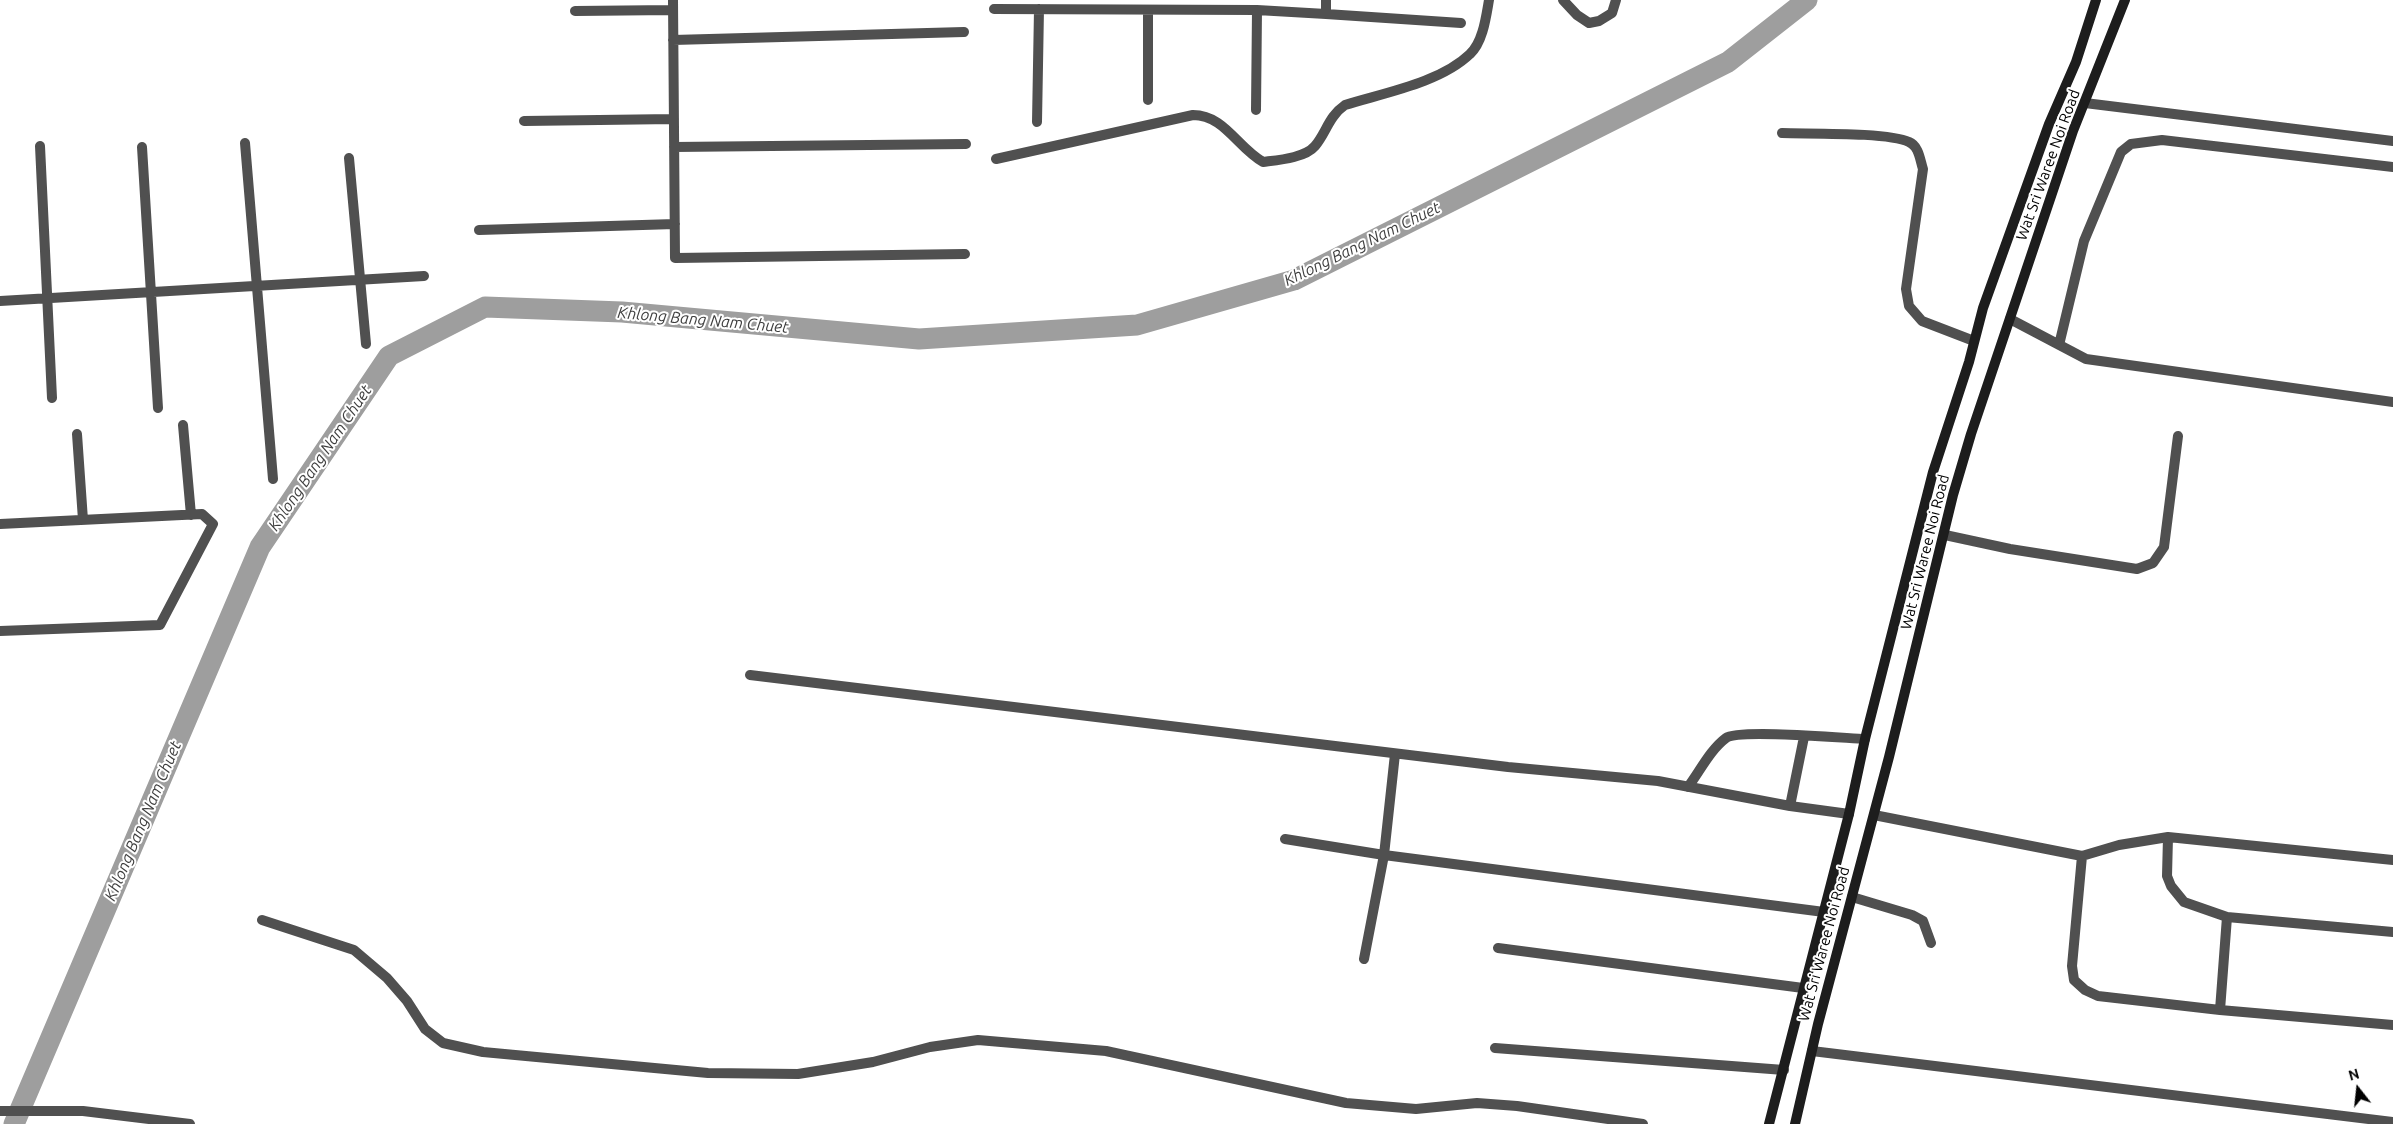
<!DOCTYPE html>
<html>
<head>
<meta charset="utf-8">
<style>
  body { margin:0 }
  #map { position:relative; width:2393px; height:1124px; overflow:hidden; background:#fff; font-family:Ubuntu,sans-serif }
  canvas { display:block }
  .north { position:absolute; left:2333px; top:1064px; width:50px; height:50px; -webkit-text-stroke:4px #fff; paint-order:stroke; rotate:344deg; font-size:14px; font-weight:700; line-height:20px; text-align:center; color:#000 }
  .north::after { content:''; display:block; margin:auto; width:18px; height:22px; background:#000; clip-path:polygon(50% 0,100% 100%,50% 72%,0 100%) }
</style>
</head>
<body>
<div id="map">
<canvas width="2393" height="1124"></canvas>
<div class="north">N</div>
</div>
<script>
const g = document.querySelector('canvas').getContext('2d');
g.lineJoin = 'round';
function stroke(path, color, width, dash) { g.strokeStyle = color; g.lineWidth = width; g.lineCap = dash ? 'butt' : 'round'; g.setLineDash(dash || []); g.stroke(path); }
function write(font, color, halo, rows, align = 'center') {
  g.font = font + ' Ubuntu,sans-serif'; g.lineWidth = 4; g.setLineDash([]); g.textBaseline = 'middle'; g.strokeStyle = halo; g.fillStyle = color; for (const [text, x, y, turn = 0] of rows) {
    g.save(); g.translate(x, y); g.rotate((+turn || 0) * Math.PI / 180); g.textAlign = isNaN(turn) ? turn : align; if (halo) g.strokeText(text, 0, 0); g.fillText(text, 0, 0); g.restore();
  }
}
stroke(new Path2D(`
  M14,1124L260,547L389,356L485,307L622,312L919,339L1137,325L1294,280L1728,62L1807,0`), '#9e9e9e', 21);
stroke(new Path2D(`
  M1782,133C1809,134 1888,132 1909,142C1919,146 1920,160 1923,169L1906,289L1909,306L1922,321L1974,341
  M2010,319L2086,359L2393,402
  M2059,345L2084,241L2121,152L2131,144L2162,140L2393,167
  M750,675L1508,767L1658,781L1790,806L1849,814
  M1688,787C1700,771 1710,750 1726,738C1738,729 1843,738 1865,739
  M1790,806L1804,737
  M1874,815L2082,856
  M2168,837L2167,876L2171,886L2184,902L2227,917L2393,932
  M1285,839L1384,855L1824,912
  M2393,860L2168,837L2119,845L2082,856L2072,966L2074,980L2085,990L2098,996L2220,1010L2393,1025
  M1852,897L1912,915L1923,921L1931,943
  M262,920L354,950L387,978L407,1001L425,1029L443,1043L483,1052L708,1073L798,1074L873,1062L930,1047L978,1040L1106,1051L1346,1103L1416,1109L1477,1103L1517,1106L1643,1124
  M1498,948L1803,988
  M1364,959L1384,855L1395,754
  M2220,1010L2227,917
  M1495,1048L1784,1070
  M1812,1051L2393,1122`), '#505050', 10);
stroke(new Path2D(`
  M673,0L675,258L965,254
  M1326,0V14L1461,23
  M1563,0L1577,15L1589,23L1599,21L1612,13L1616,0
  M994,9L1257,10L1326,14
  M1148,10V100
  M575,11L673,10
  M673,40L964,32
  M2085,103L2393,141
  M1256,110L1257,10
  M524,121L674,119
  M1037,122L1039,9
  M245,143L273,479
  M40,146L52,398
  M142,147L158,408
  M674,147L966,144
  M349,158L366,344
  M996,159L1193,115C1224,115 1237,147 1263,162C1278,160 1305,158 1315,146C1326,133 1329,116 1345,105C1383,93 1440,83 1470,54C1483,42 1486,17 1489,0
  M479,230L675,224
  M0,301L424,276
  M183,425L191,515
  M77,434L83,520
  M0,524L202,514L213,524L160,625L0,631
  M1945,535L2010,549L2137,569L2153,563L2164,547L2178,436
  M0,1111H83L190,1124`), '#505050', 10);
stroke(new Path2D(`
  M1769,1124L1849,814L1865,739L1933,472L1969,362L1983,308L2049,124L2076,62L2096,0
  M1795,1124L1818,1024L1889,757L1953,495L1971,434L2073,131L2125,0`), '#1d1d1d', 10);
write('15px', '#000', '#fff', [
  ["Wat Sri Waree Noi Road",2048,165,-70],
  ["Wat Sri Waree Noi Road",1925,552,-76],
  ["Wat Sri Waree Noi Road",1824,944,-75]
]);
write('italic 16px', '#3f3f3f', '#fff', [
  ["Khlong Bang Nam Chuet",1362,244,-26],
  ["Khlong Bang Nam Chuet",703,320,5],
  ["Khlong Bang Nam Chuet",320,458,-56],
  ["Khlong Bang Nam Chuet",143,821,-67]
]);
</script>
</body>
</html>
